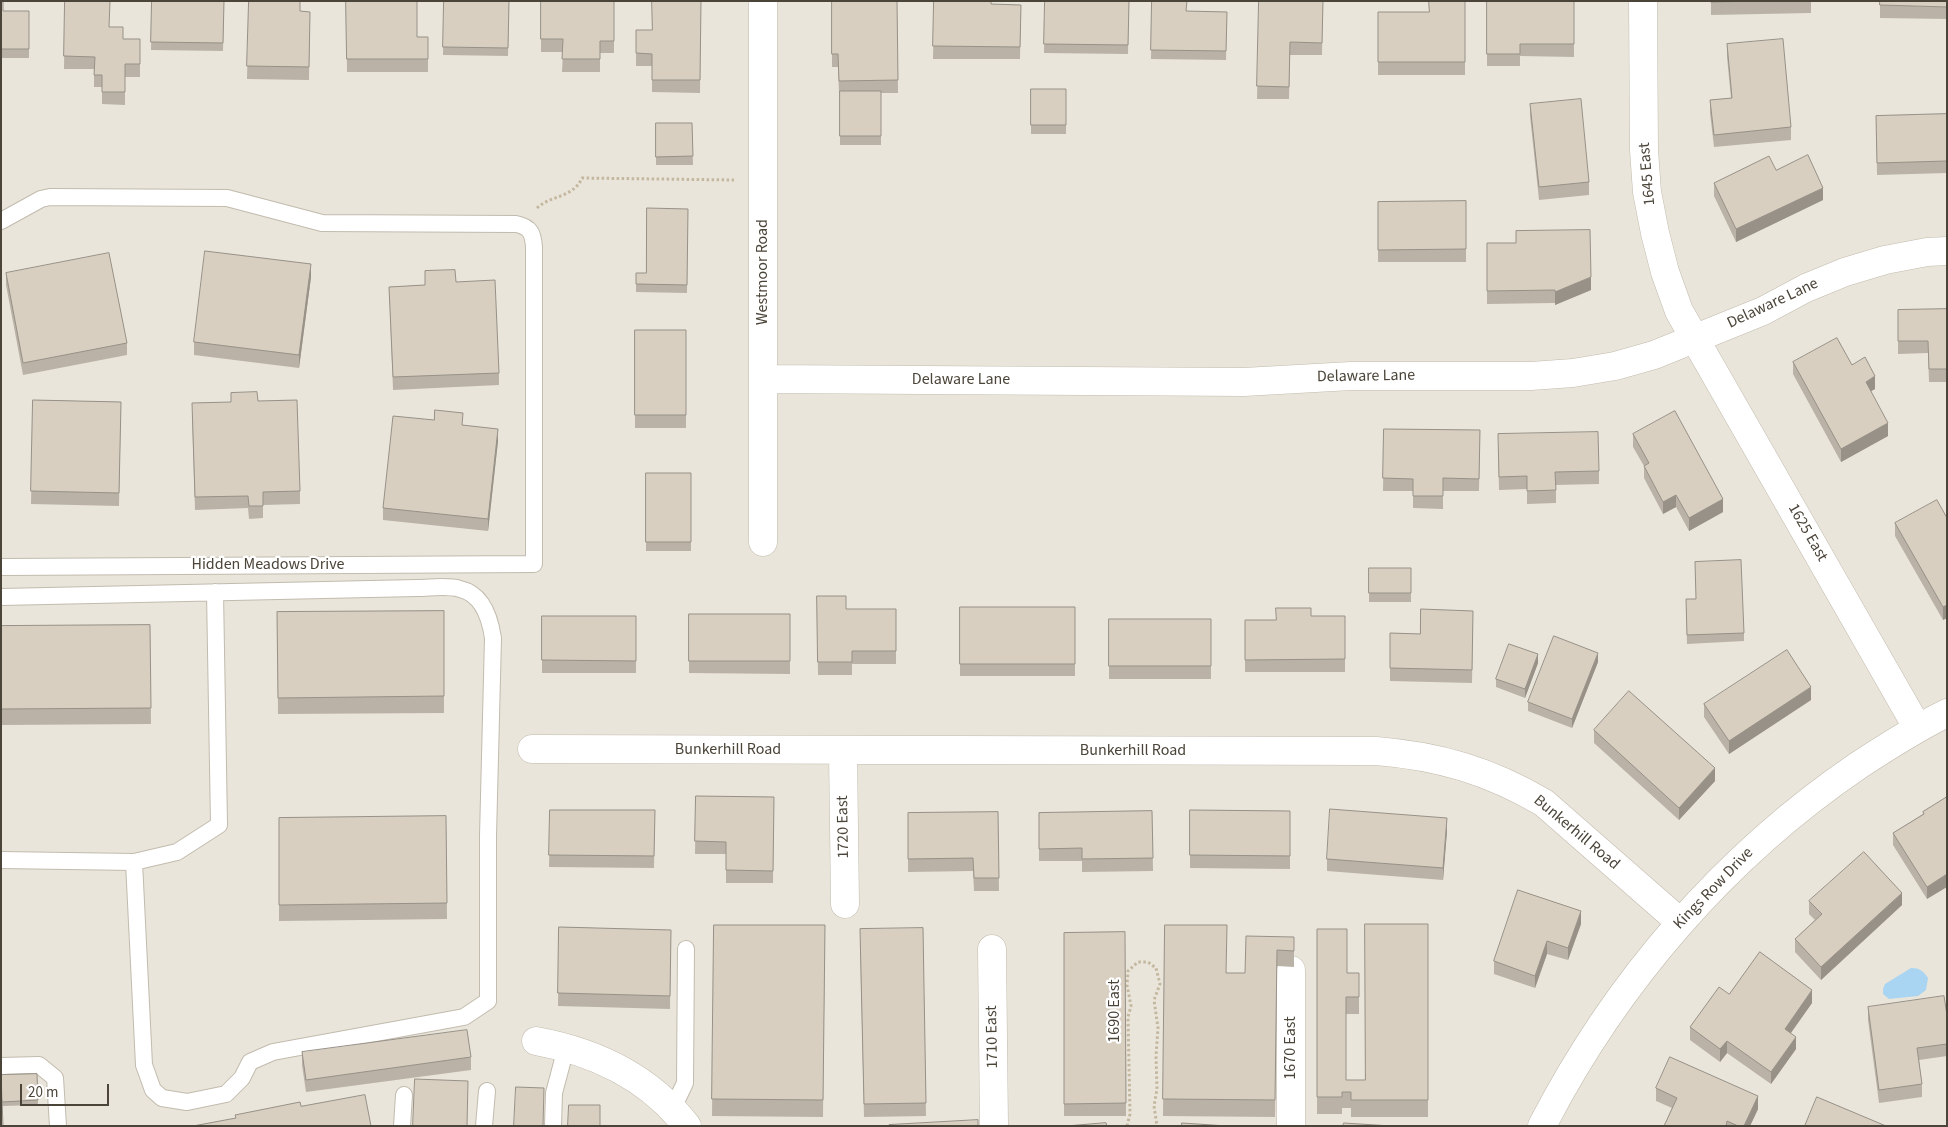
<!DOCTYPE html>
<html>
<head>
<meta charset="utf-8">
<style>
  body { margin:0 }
  #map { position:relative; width:1948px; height:1127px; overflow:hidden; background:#f6f3ec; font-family:"Source Sans 3",sans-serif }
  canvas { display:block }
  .frame { position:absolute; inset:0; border:2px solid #4b4439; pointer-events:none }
  .scale { position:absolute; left:20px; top:1084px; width:89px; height:22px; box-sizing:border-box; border:2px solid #4b4439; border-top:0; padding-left:6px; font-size:15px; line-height:18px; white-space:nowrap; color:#4b4439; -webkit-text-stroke:4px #fff; paint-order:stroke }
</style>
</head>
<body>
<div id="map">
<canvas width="1948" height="1127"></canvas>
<div class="frame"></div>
<div class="scale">20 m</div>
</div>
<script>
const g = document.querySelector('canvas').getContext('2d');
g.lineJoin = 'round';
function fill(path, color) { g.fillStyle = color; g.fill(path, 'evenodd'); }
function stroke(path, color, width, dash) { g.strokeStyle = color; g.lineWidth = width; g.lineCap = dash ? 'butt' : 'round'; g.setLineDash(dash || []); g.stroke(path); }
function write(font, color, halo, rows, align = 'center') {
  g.font = font + ' "Source Sans 3",sans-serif'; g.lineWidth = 4.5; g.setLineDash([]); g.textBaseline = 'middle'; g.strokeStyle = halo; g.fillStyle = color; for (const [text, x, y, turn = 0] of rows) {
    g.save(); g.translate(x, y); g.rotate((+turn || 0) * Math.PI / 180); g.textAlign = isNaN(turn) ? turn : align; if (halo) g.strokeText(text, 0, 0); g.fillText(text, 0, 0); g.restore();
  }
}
fill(new Path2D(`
  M1,1H1947V1126H1Z`), '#eae5da');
fill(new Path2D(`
  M1911,968C1920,968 1923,971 1928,978L1926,990L1918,996L1889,999L1883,994V989L1885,984Z`), '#a9d4f2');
const lane = new Path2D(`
  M1,221L41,199L50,197L227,198L322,223L516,224C531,227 533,234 534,247V564L1,567
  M1,597L417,588C430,588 448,585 460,589C483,594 490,618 493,638L488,836V1001L464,1017L273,1052L250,1062L242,1078L226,1094L187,1102L162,1098L153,1090L144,1065L134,862L1,860
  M134,862L177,852L219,825L215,592
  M1,1066L39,1065L55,1078L58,1126
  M673,1108L685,1083L686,949
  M402,1126L404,1095
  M484,1126L487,1091
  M553,1126L554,1093L566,1048`);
const street = new Path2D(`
  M1643,1L1644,150L1647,192L1655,233L1665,272L1679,311L1917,727
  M763,379L1244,382L1351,376H1531L1573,373L1615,366L1654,355L1763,311L1806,288L1845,272L1885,260L1927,252L1947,251
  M763,542V1
  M532,749L1376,751C1439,756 1490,771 1544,803L1680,922
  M843,750L845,904
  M992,949L994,1126
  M1291,970V1126
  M536,1041C596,1052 649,1077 687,1126
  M1542,1126C1616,982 1725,856 1859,765C1888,746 1916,728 1947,713`);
stroke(lane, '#c2bbae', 18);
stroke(street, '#c2bbae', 29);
stroke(new Path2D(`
  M537,208C551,195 573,198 582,178L734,180
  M1127,1126L1130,1114L1128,1017L1131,1006L1127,985L1128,971L1138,962H1148L1156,968L1160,984L1154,1000L1158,1028L1156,1056L1157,1089L1154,1106L1157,1126`), '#c4b79f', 3, [2.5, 2.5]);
stroke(lane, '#fff', 16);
stroke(street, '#fff', 28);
fill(new Path2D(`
  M1,1L3,11H29V58H1Z
  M65,1L110,27L123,39H140V77H125V105L102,104V87H94V69H64Z
  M152,1H224L223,51L151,50Z
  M249,1L300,11L310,12L309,80L247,79Z
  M346,1L417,37H428V72H347Z
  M444,1H509L508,56L443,55Z
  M541,1H614V53H600V72H562L563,52H541Z
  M701,1L700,93L652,92V66H636V30H652Z
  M832,1H897L898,93H881V145H840V93H839L838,67H832Z
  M934,1L991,4L1021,5L1020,59H933Z
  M1045,1H1129L1128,54L1044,53Z
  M1152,1L1186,11L1227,12L1226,60L1151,59Z
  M1259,1H1323L1322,55H1290L1289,99H1257Z
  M1465,1V75H1378V12H1429Z
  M1487,1H1574V57L1520,56V66H1487Z
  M1711,1H1811V13L1711,15Z
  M1880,1H1947V19L1880,18Z
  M1727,44L1791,127V140L1714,147L1710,113V100L1731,98L1727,57Z
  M1031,89H1066V134H1031Z
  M1530,104L1589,182V195L1539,200L1530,116Z
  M1947,114V173L1877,175L1876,116Z
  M656,123H692L693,165H656Z
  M1776,170L1823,200L1736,242L1714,196V183Z
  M1466,201V262H1378V202Z
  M688,209L687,293L636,292V273H646Z
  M1487,243L1591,290L1555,305V303L1487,304Z
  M425,271L456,282L499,373V385L393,390L389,287L425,285Z
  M6,273L127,343V355L23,375L6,285Z
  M311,277L299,368L194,355V342Z
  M1947,309V382H1929L1928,353L1898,354V310Z
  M635,330H686V428H635Z
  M1793,362L1852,365L1875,389L1871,391L1888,436L1841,462L1793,374Z
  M33,400L121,402L119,506L31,504Z
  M258,401L300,491V504L263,505V518L249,519L248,508L195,510L192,415Z
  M463,425L498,441L488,531L383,520V508Z
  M1384,429L1480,430L1479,491H1443V509L1413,508V491H1383Z
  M1633,434L1723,512L1689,531L1676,507L1663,514L1644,478V466L1633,447Z
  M1498,447L1599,471V484L1556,485V503L1527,504V489L1499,490Z
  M646,473H691V551H646Z
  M1947,518V618L1943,620L1895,536V523Z
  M1369,568H1411V602H1369Z
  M817,596L846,609H896V664H852V675H818Z
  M960,607H1075V676H960Z
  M1686,608L1744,633V641L1687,644Z
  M444,611V713L278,714L277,612Z
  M689,614H790V674L689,673Z
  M542,616H636V673H542Z
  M1345,616V672H1245V620H1276Z
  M1109,619H1211V679H1109Z
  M1473,623L1472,683L1390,681V633L1420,634Z
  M150,625L151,724L1,725V626Z
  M1598,662L1572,728L1528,711V702Z
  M1538,663L1525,698L1496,687V679Z
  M1811,700L1729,754L1704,717V704Z
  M1594,730L1715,781L1679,820L1594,743Z
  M696,796L774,797L773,883H726V854H695Z
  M1947,797L1927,899L1893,845V833L1923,814V812Z
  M550,810H655L654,868L549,867Z
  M1190,810L1290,811V869L1190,868Z
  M1152,811L1153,871L1082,872V861H1039V813Z
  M998,812L999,891H974L973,871L908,872V813Z
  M446,816L447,919L279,921V818Z
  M1447,831L1443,880L1327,871V859Z
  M1809,901L1902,905L1821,980L1795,952V939L1815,920L1809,914Z
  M1428,924V1117H1351V1108H1342V1114H1317V929L1347,973H1359V1014H1346V1080H1365Z
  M1581,924L1568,960L1547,954L1535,988L1494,974V961Z
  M714,925H825L823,1117L712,1116Z
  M1165,925L1226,973H1245L1294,937V967L1277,966L1275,1117L1163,1116Z
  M559,927L671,930L670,1009L558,1006Z
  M923,928L926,1116L864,1117L860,941Z
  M1125,932L1126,1116H1064V933Z
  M1729,994L1812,1003L1791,1033L1796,1049L1771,1084L1727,1053L1720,1062L1690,1040V1027Z
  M1868,1007L1947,1015V1056L1919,1060L1922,1084V1097L1879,1103L1868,1020Z
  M302,1052L471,1057V1070L306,1092L302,1065Z
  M37,1074L38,1105L2,1106L1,1075Z
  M1656,1088L1758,1109L1750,1126H1664L1672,1108L1656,1101Z`), '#bab2a6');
fill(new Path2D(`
  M1823,188V200L1736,242V229Z
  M311,264V277L299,368V355Z
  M1591,277V290L1555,305V292Z
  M1875,376V389L1866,394V382Z
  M1888,423V436L1841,462V449Z
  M498,429V441L488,531V519Z
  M1676,495V507L1663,514V502Z
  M1723,499V512L1689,531V518Z
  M1947,605V618L1943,620V607Z
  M1598,653V662L1572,728V719Z
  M1538,654V663L1525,698V689Z
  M1811,687V700L1729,754V741Z
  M1715,768V781L1679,820V808Z
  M1447,818V831L1443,880V868Z
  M1947,874V887L1927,899V887Z
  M1902,893V905L1821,980V967Z
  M1581,911V924L1568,960V948Z
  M1547,941V954L1535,988V976Z
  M1812,990V1003L1785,1041V1029Z
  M1796,1037V1049L1771,1084V1072Z
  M1727,1041V1053L1720,1062V1049Z
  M1758,1096V1109L1750,1126H1744Z`), '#979187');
const building = new Path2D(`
  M1,1H3V11H29V49H1Z
  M65,1H110L109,27H123V39H140V64H125V92H102V75H94L95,57L64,56Z
  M152,1H224L223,43L151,42Z
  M249,1H300V11L310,12L309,67L247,66Z
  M346,1H417V37H428V59H347Z
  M444,1H509L508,48L443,47Z
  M541,1H614V41H600V59H562L563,39H541Z
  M652,1H701L700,80H652V54L636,53V30H652Z
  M832,1H897L898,80L839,81L838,54H832Z
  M934,1H991V4L1021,5L1020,47L933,46Z
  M1045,1H1129L1128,45L1044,44Z
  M1152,1H1187L1186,11L1227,12L1226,51L1151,50Z
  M1259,1H1323L1322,43L1290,42L1289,87L1257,86Z
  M1429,1H1465V62H1378V12H1429Z
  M1487,1H1574V44H1520V54H1487Z
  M1711,1H1760L1711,2Z
  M1880,1H1947V7L1880,5Z
  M1783,39L1791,127L1714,135L1710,100L1732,98L1727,44Z
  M1031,89H1066V125H1031Z
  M840,91H881V136H840Z
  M1581,99L1589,182L1539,187L1530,104Z
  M1947,114V161L1877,163L1876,116Z
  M656,123H692L693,156L656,157Z
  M1808,155L1823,188L1736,229L1714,183L1769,156L1776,170Z
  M1466,201V249L1378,250V202Z
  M647,208L688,209L687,285L636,284V273H646Z
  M1590,230L1591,277L1555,292V290L1487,291V243H1516V231Z
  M205,251L311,264L299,355L194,342Z
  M109,253L127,343L23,363L6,273Z
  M455,270L456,282L495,280L499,373L393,377L389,287L425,285V271Z
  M1947,309V369H1929L1928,341H1898V310Z
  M635,330H686V415H635Z
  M1837,338L1852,365L1865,357L1875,376L1866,382L1888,423L1841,449L1793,362Z
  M257,392L258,401L297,400L300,491L263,492V506H249L248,496L195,497L192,403L231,402V393Z
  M33,400L121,402L119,493L31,491Z
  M435,410L463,413L462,425L498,429L488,519L383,508L393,416L434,420Z
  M1675,411L1723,499L1689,518L1676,495L1663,502L1644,466L1649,463L1633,434Z
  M1384,429L1480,430L1479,479L1443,478V496H1413V479L1383,478Z
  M1598,432L1599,471L1555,472L1556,490L1527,491V476L1499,477L1498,434Z
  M646,473H691V542H646Z
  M1937,500L1947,518V605L1943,607L1895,523Z
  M1741,560L1744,633L1687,635L1686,599H1696L1695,562Z
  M1369,568H1411V593H1369Z
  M817,596H846V609H896V651H852V662H818Z
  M960,607H1075V664H960Z
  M1276,608H1311V616H1345V659L1245,660V620H1276Z
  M1421,609L1473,611L1472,670L1390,668V633L1420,634Z
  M444,611V696L278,698L277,612Z
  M689,614H790V661H689Z
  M542,616H636V661L542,660Z
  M1109,619H1211V666H1109Z
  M150,625L151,708L1,709V626Z
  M1554,636L1598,653L1572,719L1528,702Z
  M1509,644L1538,654L1525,689L1496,679Z
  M1787,650L1811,687L1729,741L1704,704Z
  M1629,691L1715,768L1679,808L1594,730Z
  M696,796L774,797L773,871L726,870V842L695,841Z
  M1947,797V874L1927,887L1893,833L1924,814L1923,812Z
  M1330,809L1447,818L1443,868L1327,859Z
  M550,810H655L654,856L549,855Z
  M1190,810L1290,811V856L1190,855Z
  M1152,811L1153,858L1082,859V848L1039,849V813Z
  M998,812L999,878H974L973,858L908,859V813Z
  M446,816L447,903L279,905V818Z
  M1864,852L1902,893L1821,967L1795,939L1822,914L1809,901Z
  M1518,890L1581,911L1568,948L1547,941L1535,976L1494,961Z
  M1365,924H1428V1100H1351V1092H1342V1097H1317V929H1347V973H1359V997H1346V1080H1365Z
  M714,925H825L823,1100L712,1099Z
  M1165,925H1227L1226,973H1245L1246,936L1294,937V951L1277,950L1275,1100L1163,1099Z
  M559,927L671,930L670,996L558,993Z
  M923,928L926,1103L864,1104L860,929Z
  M1125,932L1126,1103L1064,1104V933Z
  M1760,952L1812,990L1785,1029L1796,1037L1771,1072L1727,1041L1720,1049L1690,1027L1719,987L1729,994Z
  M1944,996L1947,1015V1044L1917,1048L1922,1084L1879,1090L1868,1007Z
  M467,1030L471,1057L306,1080L302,1052Z
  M1670,1057L1758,1096L1744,1126H1738L1727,1121L1726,1126H1664L1677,1098L1656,1088Z
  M37,1074L38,1100L2,1102L1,1075Z
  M415,1079L468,1081L467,1126H413Z
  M516,1087L544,1088L543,1126H514Z
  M365,1095L371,1126H193L236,1118L235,1115L300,1102L301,1106Z
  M1817,1097L1886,1126H1805Z
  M1,1100H2L3,1126H1Z
  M569,1105H600V1126H568Z
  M978,1120V1126H889V1125Z
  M1106,1123L1107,1126H1067Z
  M1182,1123L1227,1126H1182Z
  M1344,1123L1391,1126H1343Z`);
fill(building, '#d8cfc1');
stroke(building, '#979187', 1);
write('16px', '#4b4439', '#fff', [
  ["1645 East",1648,174,-95],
  ["Westmoor Road",763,272,-90],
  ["Delaware Lane",1773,304,-25],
  ["Delaware Lane",1366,377,-1],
  ["Delaware Lane",961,380],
  ["1625 East",1807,533,60],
  ["Hidden Meadows Drive",268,565],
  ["Bunkerhill Road",728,750],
  ["Bunkerhill Road",1133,751],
  ["1720 East",844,827,-91],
  ["Bunkerhill Road",1576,833,40],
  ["Kings Row Drive",1714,889,-46],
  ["1690 East",1115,1011,-90],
  ["1710 East",993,1037,-91],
  ["1670 East",1291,1048,-90]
]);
</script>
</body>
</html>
